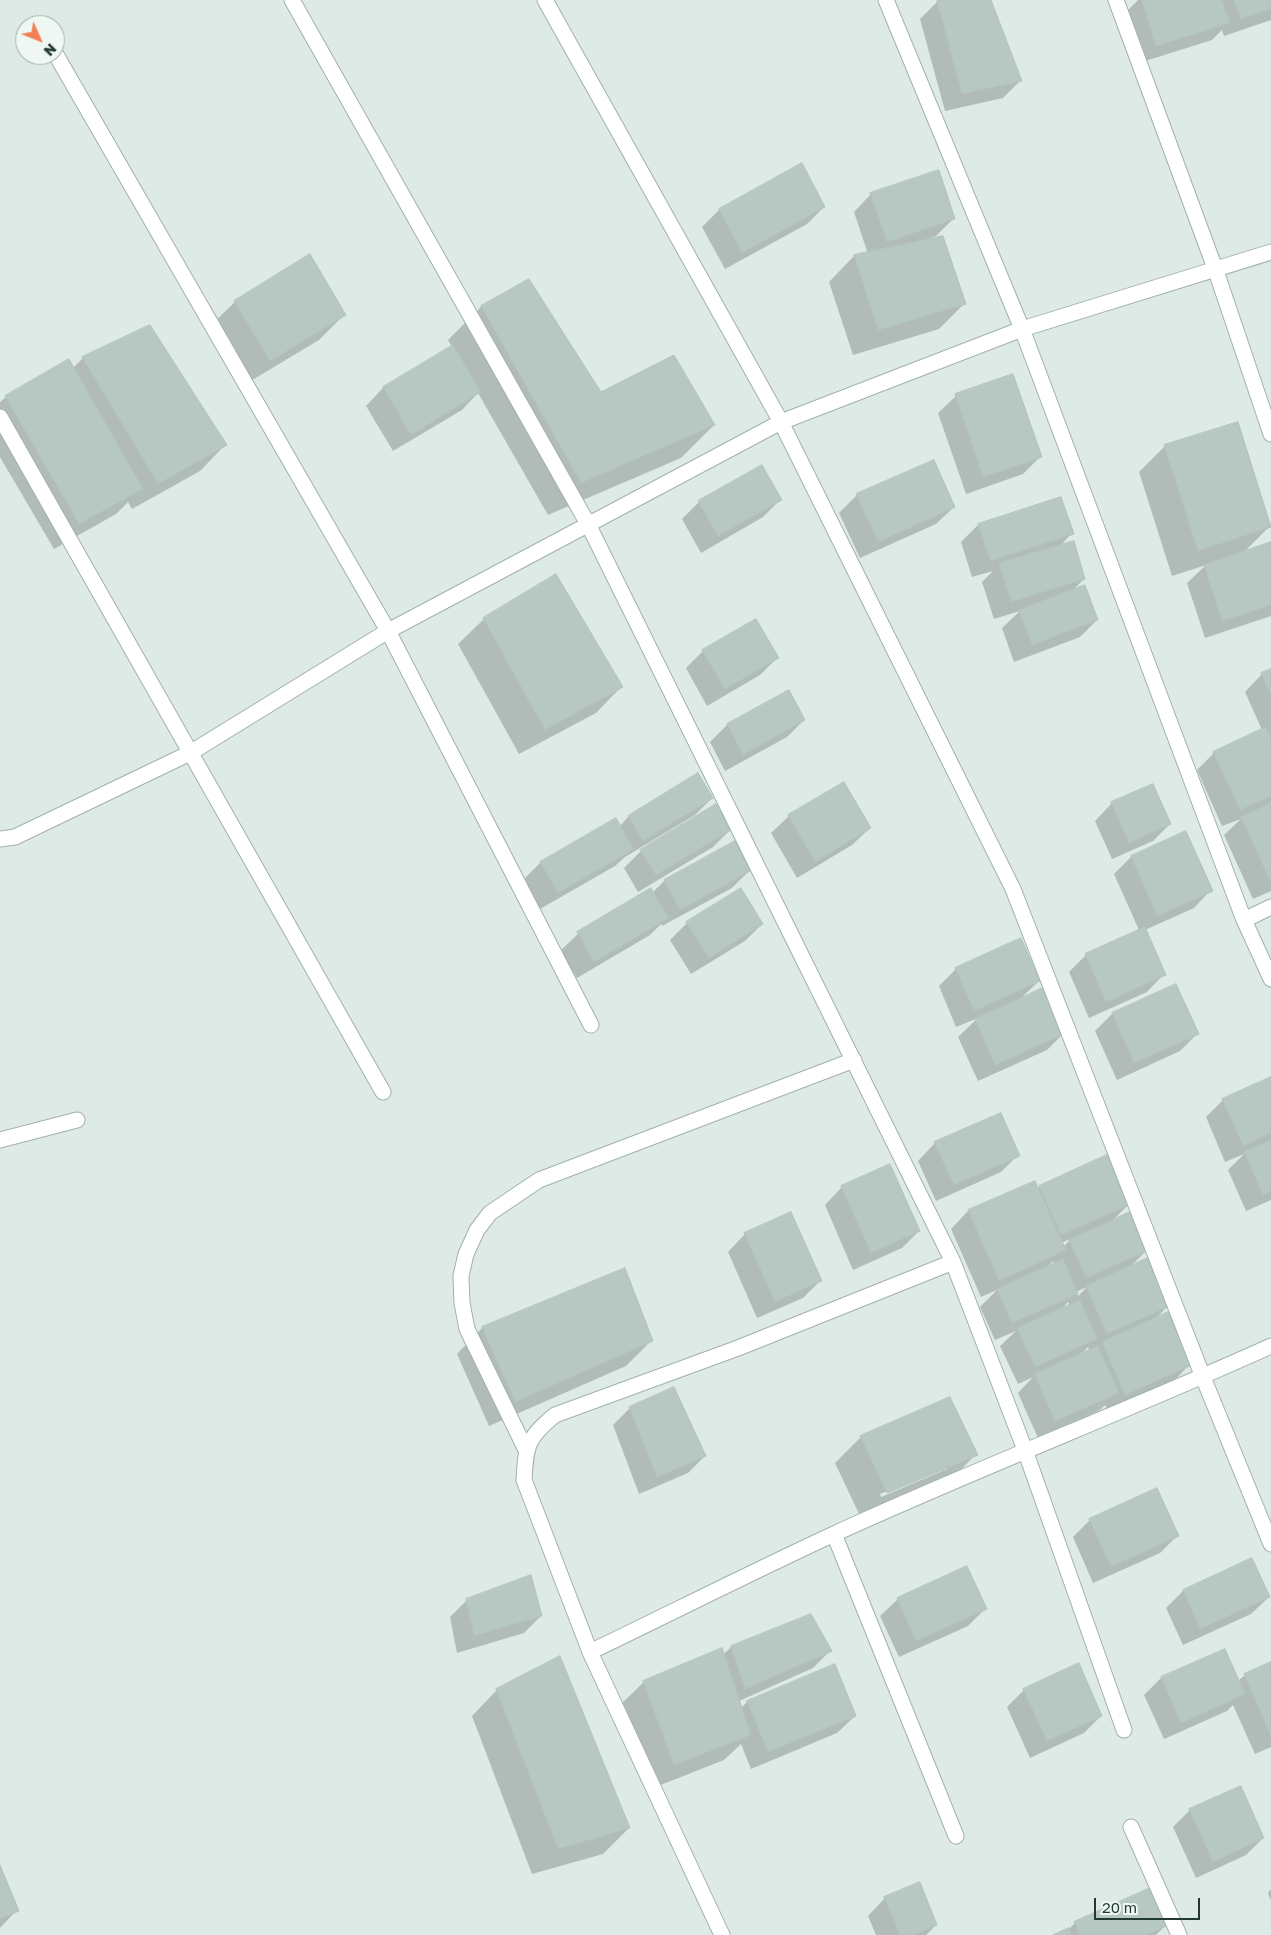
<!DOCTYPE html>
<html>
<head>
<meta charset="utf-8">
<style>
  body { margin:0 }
  #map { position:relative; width:1271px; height:1935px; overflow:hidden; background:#deeae5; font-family:"Golos Text",sans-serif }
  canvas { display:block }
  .north { position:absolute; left:15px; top:15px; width:50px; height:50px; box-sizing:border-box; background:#eff7f3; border:1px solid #9caba6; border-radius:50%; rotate:134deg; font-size:14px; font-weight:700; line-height:20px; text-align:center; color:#203933 }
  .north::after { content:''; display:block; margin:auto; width:18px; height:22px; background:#f18055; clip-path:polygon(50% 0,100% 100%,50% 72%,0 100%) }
  .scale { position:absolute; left:1094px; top:1898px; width:106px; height:22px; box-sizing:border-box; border:2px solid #203933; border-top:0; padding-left:6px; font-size:15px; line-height:18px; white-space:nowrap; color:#203933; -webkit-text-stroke:4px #eff7f3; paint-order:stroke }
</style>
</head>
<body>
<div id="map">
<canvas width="1271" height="1935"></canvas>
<div class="north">N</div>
<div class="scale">20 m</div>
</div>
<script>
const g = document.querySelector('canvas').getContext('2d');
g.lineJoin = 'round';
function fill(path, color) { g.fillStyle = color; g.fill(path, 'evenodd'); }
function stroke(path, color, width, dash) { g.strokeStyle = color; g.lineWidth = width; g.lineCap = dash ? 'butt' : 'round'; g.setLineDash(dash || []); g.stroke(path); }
fill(new Path2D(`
  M943,0H990L1020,81L1003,98L945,111L920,19L937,2Z
  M1138,0H1271V20L1224,36L1222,30L1212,40L1139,63L1124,14Z
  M871,194L953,219L936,236L927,239L965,303L939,329L853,355L829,282L854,256L868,254L854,212Z
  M824,207L807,224L725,269L702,227L719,210Z
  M529,281L600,394L714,425L681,458L548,515L478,393L462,410L393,451L366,406L383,388L452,347L448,340L481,307Z
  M235,302L345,314L319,340L244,385L209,327Z
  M83,358L225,445L200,471L132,509L128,502L116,514L54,549L0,457V402L6,397L73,368Z
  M956,396L1041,456L1023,474L966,494L938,413Z
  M1165,446L1269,527L1243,553L1271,543V616L1205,638L1187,583L1206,565L1172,576L1139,472Z
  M857,495L954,507L936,524L860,558L839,513Z
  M780,500L763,517L701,553L682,519L699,502Z
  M978,525L1072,533L1060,546L1084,579L1071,592L1097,620L1080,637L1014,662L1002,628L1020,611L994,619L982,582L993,571L972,577L961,542Z
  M484,619L621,687L596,713L519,754L458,644Z
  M703,651L777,658L760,675L707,706L686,668Z
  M1271,670V891L1253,899L1224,835L1241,819L1222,826L1197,770L1214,753L1262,730L1245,692L1262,674Z
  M789,691L804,720L787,737L725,771L710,742L727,725Z
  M698,775L712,798L695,815L625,857L615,866L540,909L523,880L541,862L620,826L628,817Z
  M1112,803L1170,824L1153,841L1112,859L1095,821Z
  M789,816L870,828L852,845L797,878L771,833Z
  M730,830L713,847L638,892L624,868L641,851Z
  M1186,833L1211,890L1194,908L1145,930L1164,974L1147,992L1089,1018L1069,972L1086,955L1139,930L1114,874L1131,857Z
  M734,843L749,871L732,888L662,926L661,924L650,935L577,978L560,951L578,934L651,890L652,893L664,881Z
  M687,923L762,924L745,941L691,974L670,940Z
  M956,969L1039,981L1020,999L1064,1033L1047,1050L978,1081L958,1037L978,1018L956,1027L939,986Z
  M1112,1014L1197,1034L1180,1051L1117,1080L1095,1031Z
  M1271,1078V1200L1246,1211L1228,1170L1244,1154L1225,1162L1206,1117L1223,1100Z
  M935,1143L1018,1155L1001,1172L936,1201L918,1161Z
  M1034,1182L1037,1189L1040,1187L1130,1203L1111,1222L1146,1251L1130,1267L1170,1304L1155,1319L1190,1364L1173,1382L1108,1411L1105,1405L1100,1410L1038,1438L1018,1393L1033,1377L1018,1384L1000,1346L1016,1331L995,1340L980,1307L997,1290L981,1297L951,1229L968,1211ZM1070,1239V1240L1063,1247L1061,1243ZM1053,1261L1055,1264L1047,1267ZM1087,1287L1078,1296L1076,1292ZM1068,1302L1070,1306L1061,1309ZM1088,1347L1090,1351L1080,1355Z
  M842,1187L919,1231L902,1248L853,1270L825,1205Z
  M745,1234L820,1281L803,1298L757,1318L728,1252Z
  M624,1270L651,1341L626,1366L489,1426L457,1354L482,1328Z
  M630,1408L705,1456L688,1473L639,1494L613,1425Z
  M861,1437L976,1454L951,1480L861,1518L835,1463ZM947,1466V1469L881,1497L880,1494Z
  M1090,1520L1177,1536L1160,1553L1093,1583L1073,1537Z
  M1183,1591L1269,1597L1251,1614L1183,1645L1166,1608Z
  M898,1599L985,1609L968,1626L899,1657L880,1616Z
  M467,1600L541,1616L524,1633L457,1653L450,1617Z
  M731,1647L830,1651L813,1668L739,1701L741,1708L747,1702L855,1716L837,1733L751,1769L741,1744L724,1760L648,1790L618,1707L644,1682L723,1655Z
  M1271,1663V1747L1255,1754L1233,1705L1227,1711L1164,1739L1144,1695L1161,1678L1238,1681L1245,1675Z
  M497,1690L629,1828L603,1854L532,1874L472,1716Z
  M1024,1690L1101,1716L1084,1733L1030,1758L1007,1707Z
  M1190,1810L1263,1838L1246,1855L1196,1878L1173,1827Z
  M0,1868L17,1910L0,1928Z
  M1271,1889V1901L1268,1893Z
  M885,1898L936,1925L926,1935H876L868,1916Z
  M1075,1923L1165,1926L1156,1935H1056L1069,1929Z`), '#0003');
const building = new Path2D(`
  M939,0H991L1022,81L962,94L937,1Z
  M1142,0H1222L1230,23L1156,46Z
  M1234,0H1271V9L1241,19Z
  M802,163L825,207L742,253L719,209Z
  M939,170L955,219L887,242L870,193Z
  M943,236L966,304L878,330L854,255Z
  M310,254L346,315L270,361L234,301Z
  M529,279L601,392L674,355L715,425L581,483L481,306Z
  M150,325L227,445L158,484L82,357Z
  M453,345L481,392L411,435L383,387Z
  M69,359L143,489L79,524L5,396Z
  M1013,374L1042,457L983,477L955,394Z
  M1238,422L1271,527L1198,551L1164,445Z
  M934,460L955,507L878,542L856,494Z
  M762,465L782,500L718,536L698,501Z
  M1061,497L1074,534L990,561L978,524Z
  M1074,541L1085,579L1011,602L999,563Z
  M1271,542V605L1222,621L1204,565Z
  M556,574L623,687L545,730L483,618Z
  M1085,585L1098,620L1032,645L1019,610Z
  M756,619L779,658L725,689L702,650Z
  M1271,669V695L1261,673Z
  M789,690L805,720L743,755L727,724Z
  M1266,727L1271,738V796L1240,810L1213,752Z
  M698,773L713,798L643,841L628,816Z
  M844,782L871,828L815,862L788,815Z
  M1153,784L1171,824L1129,843L1111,802Z
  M1271,803V883L1241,817Z
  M716,804L731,830L656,875L640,850Z
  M616,818L634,849L558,893L540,862Z
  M1186,831L1213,891L1157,916L1131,856Z
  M735,841L750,871L680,910L664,880Z
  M651,888L669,918L594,962L577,932Z
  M741,888L763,924L709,958L686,922Z
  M1145,927L1166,975L1106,1002L1085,954Z
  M1021,938L1040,981L974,1011L955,968Z
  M1176,984L1199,1034L1134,1063L1112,1013Z
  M1045,987L1066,1033L995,1065L975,1019Z
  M1271,1077V1133L1243,1146L1222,1099Z
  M1001,1113L1020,1156L954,1185L934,1142Z
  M1271,1140V1191L1263,1195L1244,1152Z
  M1109,1154L1131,1204L1061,1235L1039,1186Z
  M890,1164L920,1231L871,1253L841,1186Z
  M1035,1181L1066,1250L999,1281L968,1210Z
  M791,1212L822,1281L775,1302L744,1233Z
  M1130,1212L1147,1251L1086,1278L1069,1240Z
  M1150,1257L1172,1305L1107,1334L1086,1286Z
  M1063,1259L1078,1294L1012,1323L997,1289Z
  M625,1268L653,1341L515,1402L482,1327Z
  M1080,1300L1097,1339L1035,1367L1017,1328Z
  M1168,1312L1192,1365L1125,1395L1102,1342Z
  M1098,1346L1119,1393L1055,1421L1034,1374Z
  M674,1387L706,1456L657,1477L629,1407Z
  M950,1397L978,1455L887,1493L860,1436Z
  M1157,1488L1179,1536L1111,1567L1089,1519Z
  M1252,1558L1270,1597L1200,1629L1183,1590Z
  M967,1566L987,1609L916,1641L897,1598Z
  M531,1575L542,1616L474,1636L466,1599Z
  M811,1614L832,1651L745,1689L731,1646Z
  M722,1648L751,1735L674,1765L643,1681Z
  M1225,1649L1245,1694L1181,1723L1161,1677Z
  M560,1656L630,1828L558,1849L496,1689Z
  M1271,1662V1736L1244,1674Z
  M1079,1663L1102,1716L1047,1741L1023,1689Z
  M835,1664L856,1716L768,1752L747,1701Z
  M1241,1786L1264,1838L1213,1862L1189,1809Z
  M0,1865L19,1911L0,1919Z
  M920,1882L937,1925L914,1935H900L884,1897Z
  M1150,1888L1166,1926L1147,1935H1080L1074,1922Z
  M1069,1928L1072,1935H1053Z`);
fill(building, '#b7c7c1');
stroke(building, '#b1c3bc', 1);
const lane = new Path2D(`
  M0,1140L77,1120`);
const street = new Path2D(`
  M292,0L588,524L953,1262L1025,1450L1124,1730
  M545,0L781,422L1013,889L1203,1377L1271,1544
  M886,0L1022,329L1244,920L1271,979
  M1116,0L1216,271L1271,434
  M55,53L388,631L591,1025
  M0,417L383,1092
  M0,839L15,837L190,753L388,631L781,422L1022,329L1271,252
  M1244,920L1271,907
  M526,1450L467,1329L462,1303L461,1276L466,1254L477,1230L490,1213L539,1180L854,1060
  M834,1534L956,1836
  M590,1652L524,1480C526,1445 527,1438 555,1415L738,1348L953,1262
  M1131,1827L1179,1935
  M722,1935L590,1652C671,1613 752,1572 834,1534C978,1468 1127,1411 1271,1346`);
stroke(lane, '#a1b1ac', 17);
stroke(street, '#a1b1ac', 17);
stroke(lane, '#fff', 15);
stroke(street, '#fff', 15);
</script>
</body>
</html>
